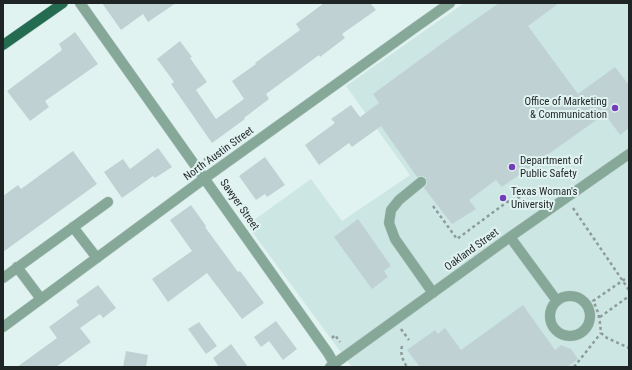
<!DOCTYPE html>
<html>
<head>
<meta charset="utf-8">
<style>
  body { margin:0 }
  #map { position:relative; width:632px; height:370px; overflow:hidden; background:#e1f3f1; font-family:"Roboto Condensed",sans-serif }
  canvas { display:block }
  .frame { position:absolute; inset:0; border:4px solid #1f2525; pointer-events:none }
</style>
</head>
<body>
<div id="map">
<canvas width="632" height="370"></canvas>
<div class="frame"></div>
</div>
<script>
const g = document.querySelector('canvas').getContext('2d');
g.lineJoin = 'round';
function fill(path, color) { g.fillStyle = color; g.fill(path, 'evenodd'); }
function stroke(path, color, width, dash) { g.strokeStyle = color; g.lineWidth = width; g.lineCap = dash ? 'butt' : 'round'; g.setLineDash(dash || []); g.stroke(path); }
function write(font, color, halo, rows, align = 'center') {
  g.font = font + ' "Roboto Condensed",sans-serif'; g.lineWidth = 4; g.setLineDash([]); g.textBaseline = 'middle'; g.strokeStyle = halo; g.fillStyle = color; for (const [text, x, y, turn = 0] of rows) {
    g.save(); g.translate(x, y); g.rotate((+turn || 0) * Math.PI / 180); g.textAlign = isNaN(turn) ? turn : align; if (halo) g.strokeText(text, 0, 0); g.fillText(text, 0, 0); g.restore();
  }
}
fill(new Path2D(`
  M464,3H629V367H349L351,366L247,225L311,179L342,221L410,175L346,86Z`), '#cce7e3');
fill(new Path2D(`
  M102,3H176L148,22L143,14L121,30Z
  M324,3H370L376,10L342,34L345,38L320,57L319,55L266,94L269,99L244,118L245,119L212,143L171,84L174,82L157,59L180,41L192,57L190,58L207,82L196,90L216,119L244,99L232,81L256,64L255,63L300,30L296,24Z
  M499,3H559L528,26L578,94L615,67L629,85V128L620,135L605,114L502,187L496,180L469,200L476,209L452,224L424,188L427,184L426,178L423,176H420L417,177L381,126L352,147L349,143L319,165L305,145L335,123L331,119L351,105L360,117L379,103L373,94L455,34Z
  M75,32L98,64L45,101L49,107L30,121L7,91L62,50L59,44Z
  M158,148L172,167L155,178L153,176L122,198L104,172L123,159L130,169Z
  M73,151L97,184L3,252V196L18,185L21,189Z
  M265,157L285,185L267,197L265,194L256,200L239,176Z
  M191,205L206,226L205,227L238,272L240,271L264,303L242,319L207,273L168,302L152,279L192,251L170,220Z
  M358,219L391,266L384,271L388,277L372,289L334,237Z
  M98,285L116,308L103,318L100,314L80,328L91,342L56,367H17L57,338L49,327L79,305L76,301Z
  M523,305L555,350L561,345L571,349L578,359L567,367H420L407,350L435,330L438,334L445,328L461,350Z
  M276,321L297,349L283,360L269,341L261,347L254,337Z
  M199,322L217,346L206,354L188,329Z
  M231,344L248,367H219L213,358Z
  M126,351L148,355L146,367H123Z`), '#c0d1d4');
const minor = new Path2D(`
  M80,3L328,353L336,367
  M421,182L399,200L391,210L389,223L395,239L433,293
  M73,227L97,258
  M510,237L557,301
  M17,267L41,299
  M3,278L108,202
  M550 316a20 20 0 1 1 40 0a20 20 0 1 1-40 0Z
  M3,327L205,178L416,27L450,3
  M330,367L510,237L629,154`);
const major = new Path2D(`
  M3,45L63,3`);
stroke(minor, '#bececc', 11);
stroke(major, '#bececc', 11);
stroke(new Path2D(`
  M204,160L209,156L212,160
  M433,206L457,239L507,202L543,188
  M573,208L629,290
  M625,279L593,301C599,311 600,322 601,333L607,338L629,348
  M600,317L629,296
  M401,329L409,340
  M332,338L335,335L340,342
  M402,346C400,355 403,360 407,367
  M574,367L601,333`), '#8e9b9a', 2.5, [3, 3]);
stroke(minor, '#85a898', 10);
stroke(major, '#236c52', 10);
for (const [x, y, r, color] of [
  [615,108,4,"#733eb5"],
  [512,167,4,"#733eb5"],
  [503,198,4,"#733eb5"]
]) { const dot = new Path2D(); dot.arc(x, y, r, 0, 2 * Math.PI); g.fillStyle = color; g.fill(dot); stroke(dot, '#e1f3f1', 1.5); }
write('11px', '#1f2525', '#e1f3f1', [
  ["Office of Marketing",607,102,"right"],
  ["& Communication",607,115,"right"],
  ["Department of",520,161],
  ["Public Safety",520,174],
  ["Texas Woman's",511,192],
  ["University",511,205]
], 'left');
write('11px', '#1f2525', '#e1f3f1', [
  ["North Austin Street",219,154,-36],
  ["Sawyer Street",239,205,55],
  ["Oakland Street",472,250,-36]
]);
</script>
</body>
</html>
